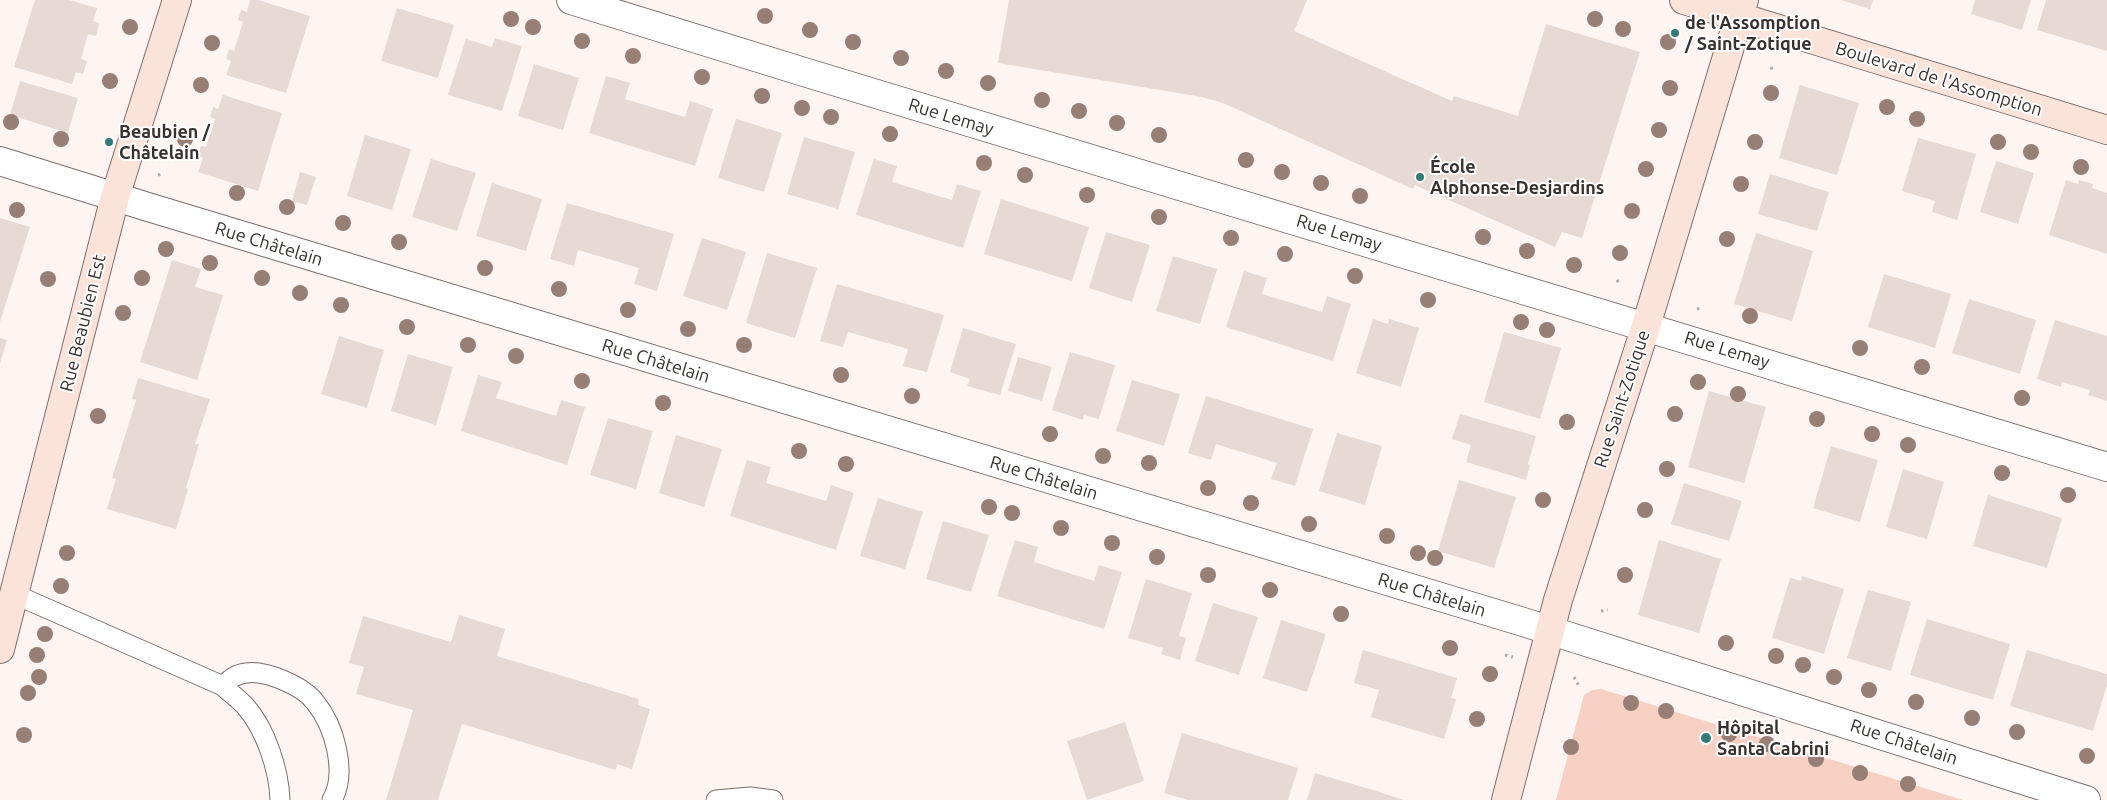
<!DOCTYPE html>
<html>
<head>
<meta charset="utf-8">
<style>
  body { margin:0 }
  canvas { display:block; background:#fef5f2 }
</style>
</head>
<body>
<canvas width="2107" height="800"></canvas>
<script>
const g = document.querySelector('canvas').getContext('2d');
g.lineJoin = 'round';
function fill(path, color) { g.fillStyle = color; g.fill(path, 'evenodd'); }
function stroke(path, color, width, dash) { g.strokeStyle = color; g.lineWidth = width; g.lineCap = dash ? 'butt' : 'round'; g.setLineDash(dash || []); g.stroke(path); }
function write(font, color, halo, rows, align = 'center') {
  g.font = font + ' Ubuntu,sans-serif'; g.lineWidth = 4; g.setLineDash([]); g.textBaseline = 'middle'; g.strokeStyle = halo; g.fillStyle = color; for (const [text, x, y, turn = 0] of rows) {
    g.save(); g.translate(x, y); g.rotate((+turn || 0) * Math.PI / 180); g.textAlign = isNaN(turn) ? turn : align; if (halo) g.strokeText(text, 0, 0); g.fillText(text, 0, 0); g.restore();
  }
}
fill(new Path2D(`
  M1601,689L1963,800H1556L1584,695L1592,690Z`), '#f6d0c2');
fill(new Path2D(`
  M35,0H69L97,8L93,21L99,23L96,36L88,34L81,59L87,61L83,74L76,72L72,84L14,67Z
  M250,0H258L310,16L286,93L226,75L231,61L226,59L229,49L234,51L243,22L238,20L241,10L247,12Z
  M1009,0H1307L1294,31L1452,101L1454,96L1518,116L1546,24L1640,52L1582,238L1562,232L1555,247L1415,185L1413,189L1223,103L1202,97L998,63Z
  M1841,0H1873L1870,9Z
  M1975,0H2031L2022,30L1971,14Z
  M2046,0H2107V51L2037,30Z
  M397,8L454,25L438,78L381,61Z
  M495,38L522,46L502,111L448,95L466,39L492,47Z
  M534,64L579,78L563,130L518,116Z
  M606,76L630,83L625,99L685,117L690,101L713,109L695,166L589,133Z
  M20,81L78,98L68,133L10,115Z
  M1800,85L1859,103L1837,175L1779,158Z
  M223,95L282,113L258,191L198,172L203,158L198,156L201,146L206,147L215,119L210,117L213,107L218,109Z
  M736,119L782,133L764,192L718,178Z
  M365,135L411,149L392,210L347,196Z
  M804,137L855,152L838,209L787,194Z
  M1918,138L1976,154L1957,220L1932,212L1935,201L1902,191Z
  M431,159L476,173L457,231L412,217Z
  M874,159L897,166L892,182L952,200L957,184L981,191L963,248L856,215Z
  M1996,161L2034,173L2018,224L1980,212Z
  M300,172L316,177L307,205L292,201Z
  M1770,174L1829,192L1817,231L1758,214Z
  M2066,180L2078,184L2079,180L2093,184L2092,188L2107,193V254L2049,235Z
  M492,183L542,199L526,251L476,236Z
  M1001,199L1089,227L1072,281L984,254Z
  M567,203L674,234L657,291L634,284L639,268L578,250L574,266L550,259Z
  M0,218L30,227L0,322Z
  M1106,232L1150,245L1132,302L1089,288Z
  M1756,233L1813,251L1792,321L1734,304Z
  M702,238L746,252L727,310L683,296Z
  M767,253L817,268L795,338L746,323Z
  M1173,256L1217,269L1200,324L1156,311Z
  M172,260L201,269L195,287L223,295L197,380L140,362Z
  M1244,271L1267,278L1262,294L1322,312L1327,296L1351,304L1333,361L1226,327Z
  M1884,274L1951,294L1935,348L1868,327Z
  M837,284L944,315L927,372L903,366L908,349L848,332L843,347L820,341Z
  M1969,299L2036,320L2020,374L1952,353Z
  M1373,319L1388,324L1389,319L1419,328L1401,387L1356,373Z
  M2055,320L2107,336V401L2088,395L2090,390L2062,382L2061,387L2037,379Z
  M963,328L1016,344L1000,395L967,386L970,379L950,372Z
  M1504,332L1561,348L1540,419L1484,402Z
  M339,336L384,350L367,408L321,394Z
  M0,338L7,340L0,363Z
  M1070,352L1115,365L1099,419L1084,415L1083,420L1052,410Z
  M408,354L453,367L436,425L391,411Z
  M1018,357L1052,367L1042,401L1008,391Z
  M478,375L502,382L496,398L556,416L561,400L585,407L567,465L461,431Z
  M138,378L210,399L195,444H199L186,488L188,489L176,529L107,509L116,479L112,478L136,400L132,399Z
  M1132,380L1180,394L1164,446L1116,431Z
  M1709,391L1766,407L1744,483L1688,467Z
  M1206,396L1313,429L1295,486L1271,479L1277,463L1216,444L1211,460L1188,453Z
  M1460,414L1536,436L1528,464L1530,465L1526,480L1466,462L1471,445L1452,439Z
  M608,418L653,431L636,489L590,475Z
  M1337,433L1382,446L1365,505L1319,491Z
  M676,435L722,449L704,507L659,493Z
  M1831,446L1878,460L1860,522L1813,508Z
  M747,460L771,467L766,483L826,501L831,485L854,493L836,550L730,516Z
  M1903,469L1944,482L1927,539L1886,527Z
  M1459,480L1516,497L1494,568L1438,551Z
  M1684,483L1742,501L1729,541L1671,524Z
  M1988,495L2062,518L2047,568L1973,546Z
  M878,498L923,512L905,569L860,556Z
  M943,521L989,535L971,592L926,579Z
  M1015,540L1038,547L1034,562L1094,581L1099,565L1122,572L1104,629L997,596Z
  M1659,540L1721,559L1699,633L1638,615Z
  M1802,576L1844,589L1824,654L1772,638L1790,578L1801,581Z
  M1146,579L1192,593L1179,636L1186,638L1180,660L1161,654L1163,648L1128,638Z
  M1868,590L1911,602L1891,671L1847,658Z
  M1213,603L1258,617L1239,675L1195,661Z
  M459,615L505,629L497,656L639,699L638,705L650,709L632,769L617,764L616,770L462,724L438,800H386L413,710L356,694L364,667L349,663L363,616L451,642Z
  M1927,619L2010,644L1993,700L1910,675Z
  M1281,620L1326,634L1307,692L1263,678Z
  M1363,650L1457,678L1451,698L1456,699L1444,739L1371,717L1379,690L1354,683Z
  M2027,650L2107,674V685L2093,731L2010,706Z
  M1125,722L1144,781L1087,800L1067,741Z
  M1182,733L1298,768L1288,800H1188L1164,793Z
  M1315,773L1373,790L1404,800H1307Z`), '#e7d9d3');
const lane = new Path2D(`
  M14,594L223,686C230,693 239,699 246,707C266,730 279,770 280,800
  M223,686C230,679 236,674 246,673C266,670 303,686 315,702C334,725 348,772 332,800
  M716,800L750,797L773,800`);
const street = new Path2D(`
  M571,0L804,72L2107,467
  M0,161L148,207L1520,621L2086,800`);
const secondary = new Path2D(`
  M1684,0L2107,130
  M0,649L115,197L177,0
  M1506,800L1558,600L1646,326L1744,0`);
stroke(lane, '#7b6e6a', 21);
stroke(street, '#7b6e6a', 30);
stroke(secondary, '#7b6e6a', 30);
stroke(new Path2D(`
  M1690,44L1693,43
  M1771,67L1773,71
  M158,175L162,174
  M1617,280L1619,283
  M1697,309L1701,308
  M1601,611L1608,610
  M1505,655L1513,657
  M1574,677L1579,686`), '#afa7a4', 3, [2.5, 4]);
stroke(lane, '#fff', 19);
stroke(street, '#fff', 28);
stroke(secondary, '#fce3d9', 28);
g.fillStyle = '#977f75';
for (const [x, y] of [
  [765,16],
  [511,19],
  [1595,19],
  [130,27],
  [533,27],
  [1623,29],
  [810,30],
  [582,41],
  [853,42],
  [1668,42],
  [212,43],
  [633,56],
  [901,58],
  [946,71],
  [702,77],
  [110,81],
  [988,83],
  [201,85],
  [1670,88],
  [1771,93],
  [762,96],
  [1042,100],
  [1887,107],
  [802,108],
  [1079,111],
  [831,117],
  [1917,119],
  [11,122],
  [1117,123],
  [1659,130],
  [890,134],
  [1159,135],
  [61,139],
  [185,139],
  [1755,142],
  [1998,142],
  [2031,152],
  [1246,160],
  [984,163],
  [2081,167],
  [1646,169],
  [1282,172],
  [1025,175],
  [1321,183],
  [1741,184],
  [237,193],
  [1087,195],
  [1360,196],
  [287,207],
  [17,210],
  [1632,211],
  [1159,217],
  [343,223],
  [1483,237],
  [1231,238],
  [1727,239],
  [399,242],
  [166,249],
  [1527,251],
  [1620,253],
  [1285,254],
  [210,263],
  [1574,265],
  [485,268],
  [1355,276],
  [142,278],
  [262,278],
  [48,279],
  [559,289],
  [300,293],
  [1428,300],
  [341,305],
  [628,310],
  [123,313],
  [1750,316],
  [1521,322],
  [407,327],
  [688,329],
  [1547,330],
  [468,345],
  [744,345],
  [1860,348],
  [516,356],
  [1922,367],
  [841,375],
  [582,381],
  [1698,382],
  [1738,394],
  [912,396],
  [2022,398],
  [663,403],
  [1675,414],
  [98,416],
  [1817,419],
  [1567,422],
  [1050,434],
  [1872,434],
  [1908,445],
  [799,451],
  [1103,456],
  [1149,463],
  [846,464],
  [1667,469],
  [2002,473],
  [1208,488],
  [2068,495],
  [1543,500],
  [1251,503],
  [989,507],
  [1645,510],
  [1012,513],
  [1309,524],
  [1061,528],
  [1387,536],
  [1112,543],
  [67,553],
  [1418,553],
  [1157,557],
  [1435,558],
  [1208,575],
  [1625,575],
  [61,586],
  [1270,590],
  [1341,614],
  [45,634],
  [1726,643],
  [1450,648],
  [37,655],
  [1776,656],
  [1803,665],
  [1490,674],
  [39,677],
  [1834,677],
  [1869,690],
  [28,693],
  [1916,702],
  [1631,703],
  [1666,711],
  [1972,718],
  [1477,719],
  [2017,732],
  [1729,734],
  [24,735],
  [1767,744],
  [1571,747],
  [2087,756],
  [1816,759],
  [1860,773],
  [1908,784]
]) { g.beginPath(); g.arc(x, y, 8, 0, 2 * Math.PI); g.fill(); }
for (const [x, y, r, color] of [
  [1675,33,5,"#317a77"],
  [109,142,5,"#317a77"],
  [1420,177,5,"#317a77"],
  [1706,738,6,"#317a77"]
]) { const dot = new Path2D(); dot.arc(x, y, r, 0, 2 * Math.PI); g.fillStyle = color; g.fill(dot); stroke(dot, '#fff', 2); }
write('bold 18px', '#37312f', '#fff', [
  ["de l'Assomption",1685,23],
  ["/ Saint-Zotique",1685,44],
  ["Beaubien /",119,132],
  ["Châtelain",119,153],
  ["École",1430,167],
  ["Alphonse-Desjardins",1430,188],
  ["Hôpital",1717,728],
  ["Santa Cabrini",1717,749]
], 'left');
write('18px', '#37312f', '#fff', [
  ["Boulevard de l'Assomption",1939,79,17],
  ["Rue Lemay",951,117,17],
  ["Rue Lemay",1339,233,17],
  ["Rue Châtelain",269,244,17],
  ["Rue Beaubien Est",83,323,-76],
  ["Rue Lemay",1727,350,17],
  ["Rue Châtelain",656,361,17],
  ["Rue Saint-Zotique",1622,399,-72],
  ["Rue Châtelain",1044,478,17],
  ["Rue Châtelain",1432,595,17],
  ["Rue Châtelain",1904,742,18]
]);
</script>
</body>
</html>
